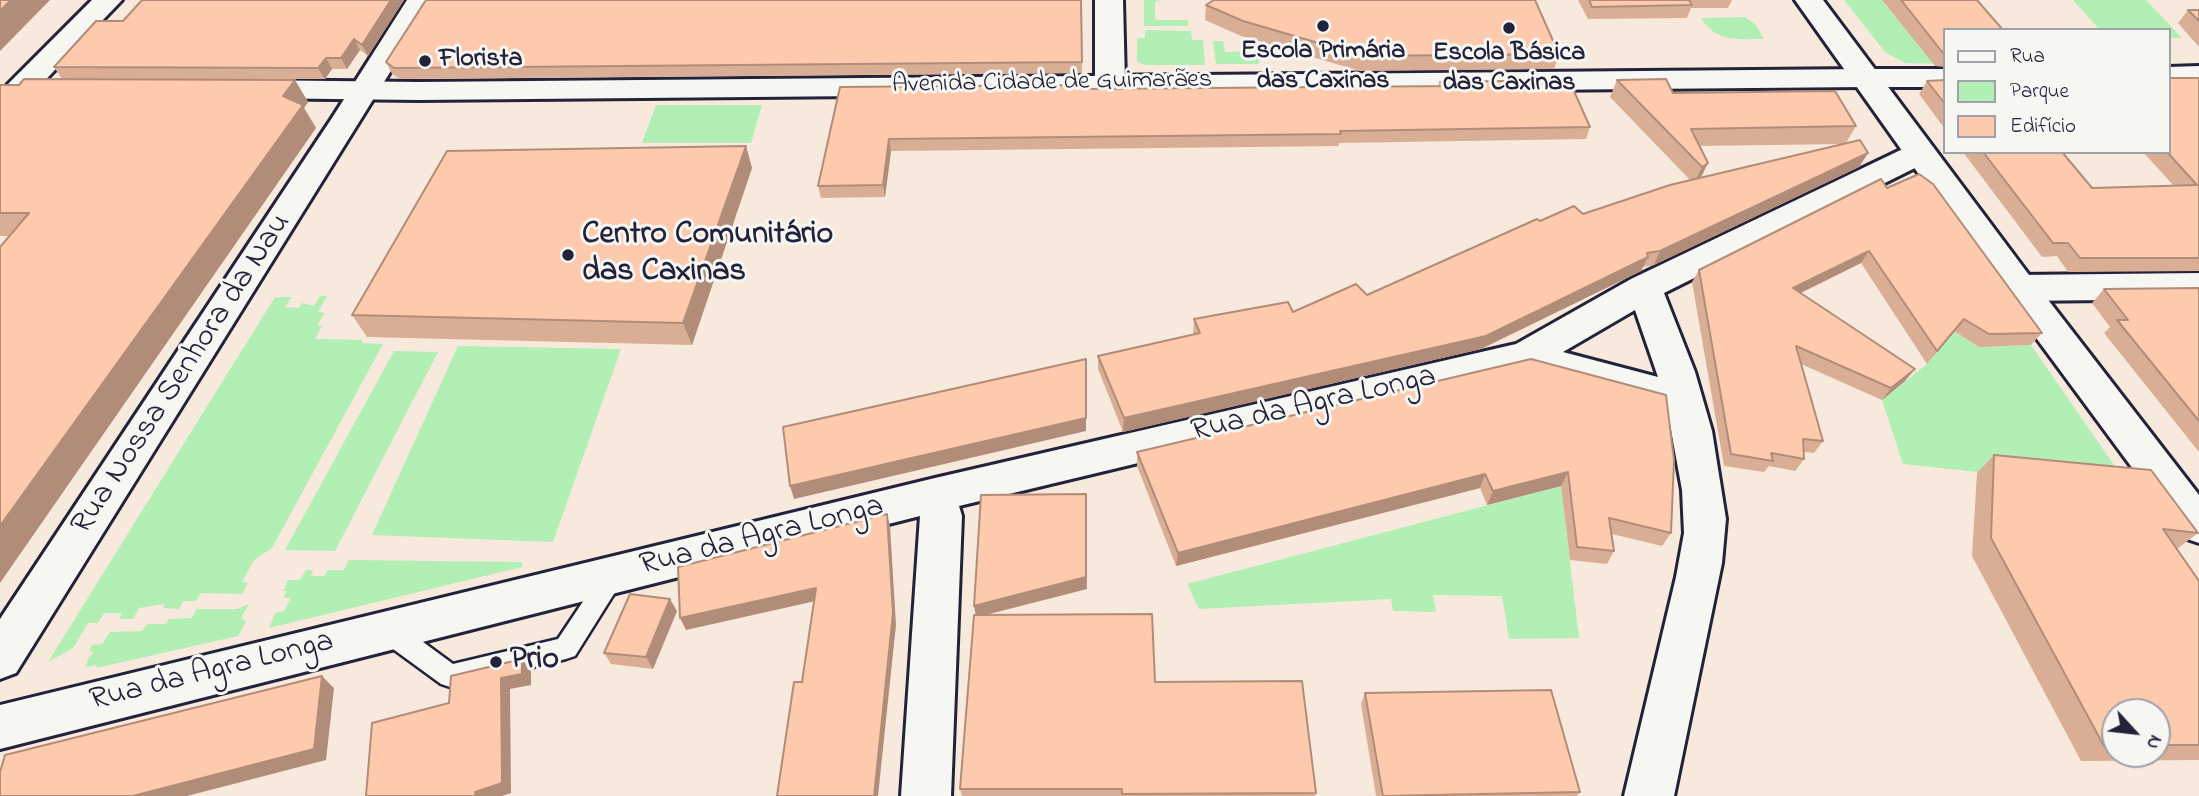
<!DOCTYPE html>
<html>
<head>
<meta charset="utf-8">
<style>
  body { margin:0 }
  #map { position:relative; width:2199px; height:796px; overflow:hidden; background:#f8e9dd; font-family:"Indie Flower",sans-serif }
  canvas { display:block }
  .legend { position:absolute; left:1943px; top:28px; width:228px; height:126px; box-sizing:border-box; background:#f6f6f2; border:2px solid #a1a1a9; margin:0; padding:9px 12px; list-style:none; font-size:21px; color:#22223b }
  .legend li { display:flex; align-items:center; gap:14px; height:35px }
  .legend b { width:35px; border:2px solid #a1a1a9 }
  .north { position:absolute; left:2101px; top:698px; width:70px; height:70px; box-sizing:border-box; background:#f6f6f2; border:2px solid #a1a1a9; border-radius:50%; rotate:117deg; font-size:19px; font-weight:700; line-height:28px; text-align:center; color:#22223b }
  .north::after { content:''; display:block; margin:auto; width:24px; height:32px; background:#22223b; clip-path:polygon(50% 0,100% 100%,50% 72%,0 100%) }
</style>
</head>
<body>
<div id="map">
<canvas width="2199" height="796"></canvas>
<ul class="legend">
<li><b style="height:9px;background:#f6f6f2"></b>Rua</li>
<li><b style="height:19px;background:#b2efb5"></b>Parque</li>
<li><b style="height:19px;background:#fdcaad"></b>Edifício</li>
</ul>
<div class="north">N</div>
</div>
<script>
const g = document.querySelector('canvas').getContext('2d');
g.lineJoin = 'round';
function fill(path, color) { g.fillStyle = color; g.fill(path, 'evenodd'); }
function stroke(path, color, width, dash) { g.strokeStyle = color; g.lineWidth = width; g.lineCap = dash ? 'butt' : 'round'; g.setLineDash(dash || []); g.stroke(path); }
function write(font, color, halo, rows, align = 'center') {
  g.font = font + ' "Indie Flower",sans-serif'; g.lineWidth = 6; g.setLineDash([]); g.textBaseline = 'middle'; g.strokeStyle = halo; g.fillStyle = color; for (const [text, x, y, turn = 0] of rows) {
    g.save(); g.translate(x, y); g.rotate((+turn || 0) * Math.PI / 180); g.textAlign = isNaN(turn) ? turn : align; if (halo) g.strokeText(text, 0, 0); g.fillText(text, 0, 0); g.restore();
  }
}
fill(new Path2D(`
  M1144,0H1160L1155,2V20H1188V26H1144Z
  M1844,0H1882L1923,51L1945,64L1905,63L1886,53Z
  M2073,0H2146L2182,38H2169V30H2100Z
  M1745,17L1756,25L1764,39C1738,39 1716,43 1701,18Z
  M1145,30L1191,31L1192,40H1203L1205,65H1146L1137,62V38H1145Z
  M1213,41H1223L1225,52L1258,51L1259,64H1216Z
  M656,105H762L751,143H642Z
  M320,296H327L318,312L325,313L317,325L322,326L315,339L362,340V343L383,344L272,548L254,560L242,582L248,583L242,594L201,593L196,601H183L179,609L163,608L165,604L139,608L133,619H119L122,613H104L98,623H88L73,648L48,662L275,297H292L285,307L299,308L302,303L314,306Z
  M1954,331L1979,347L2031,345L2130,488L1903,464L1882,400L1927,364Z
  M458,346L621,349L553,542L372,535Z
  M394,351L438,352L335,551L285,550Z
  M1561,486L1579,638L1509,639L1502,596L1433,595L1436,612L1393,611L1391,599L1199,609L1187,584Z
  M349,560L522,562V567L269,628L275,613L284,611L291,598H283L287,591H283L288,580H300L306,570H313L311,576H324L328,570H344Z
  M249,604L241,618L246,622L238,636L96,668L97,665L86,667L88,658L94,652L89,651L92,645L102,644L110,632L142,631L147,624H166L169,619L192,618L197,609H237Z`), '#b2efb5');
const service = new Path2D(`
  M614,564L622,567L626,574L622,581L575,656L566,659L450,687L441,684L378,638L375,630L378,622L387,619L396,622L453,664L558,639L606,567Z`);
const minor = new Path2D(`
  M92,0H122L30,96L19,99L8,96L4,90L8,84Z
  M407,0H435L16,673L0,679V619L332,118Z
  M1095,0H1123L1125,83L1121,89L1110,92L1099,89L1095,83Z
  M2199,66V84L2169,85V67Z
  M1865,69H1945V87H1865L1854,84L1850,78L1854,72Z
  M1920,143L1931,146L1936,153L1931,160L1664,293L1695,372L1712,431L1726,519L1722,563L1674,796H1624L1676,577L1684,533L1682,490L1667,408L1526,370L959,506L962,516L951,796H901L920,516L0,749V705L935,478L1516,344L1631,279L1909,146ZM1635,310L1658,377L1563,352Z
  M2199,273V299L2019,301L2006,297L2001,288L2006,279L2019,275Z`);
const tertiary = new Path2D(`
  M1865,69L1876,72L1880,78L1876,84L1865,87L419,100L247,98L236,95L232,89L236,83L247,80L419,82Z`);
const secondary = new Path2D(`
  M1795,0H1823L2032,279L2199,495V543L2184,538L2006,297Z`);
stroke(service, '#22223b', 5);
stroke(minor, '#22223b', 6);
stroke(tertiary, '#22223b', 6);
stroke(secondary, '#22223b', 6);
fill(service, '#f6f6f2');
fill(minor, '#f6f6f2');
fill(tertiary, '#f6f6f2');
fill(secondary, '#f6f6f2');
fill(new Path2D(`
  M404,0L368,56L360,50L347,69H332L325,79H62L54,67L123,21Z
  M1081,0L1082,73L400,79L392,74L386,62Z
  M1578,0H1732L1728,8H1691L1687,18L1588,19Z
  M1882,0H1977L1945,30V67L1935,66Z
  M1206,5L1559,54L1554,69L1360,71L1241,36L1205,20Z
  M2188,10H2199V47L2178,23Z
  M2199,78V271L2068,272L2057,256L2042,257L1963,152H2062L2092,188L2173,185L2143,152H2169Z
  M295,80L308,102L304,108L316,128L9,236H0V85Z
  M1617,80L1673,93L1856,126L1846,143L1868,153L1859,167L1654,265L1643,267L1641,271L1481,349L1123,432L1098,369V356L1193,335L1194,319L1293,312L1367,295L1540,221L1583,214L1690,180L1610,97ZM1845,144L1701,178L1708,163L1699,146Z
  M1945,80V129L1919,94L1927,81Z
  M1440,82L1590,127L1586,139L1339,143V146L891,151L885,197L821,198L818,186L840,87L1082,89L1438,86Z
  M746,146L752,168L692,345L367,337L352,315Z
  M1887,188L2042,333L2031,345L1979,347L1954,331L1927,364L1861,263L1801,293L1905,381L1882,400L1801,364L1823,441L1814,453L1804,452V459L1795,471L1769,466L1764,472L1724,466L1692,282L1699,270Z
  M2199,288V452L2104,333L2110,327L2092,303L2104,289Z
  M1531,359L1671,533L1662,546L1612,534L1614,551L1607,564L1570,560L1561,486L1487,505L1480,488L1176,566L1137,466V452Z
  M1994,455L2198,533L2177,549L2199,581V760L2081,761L1972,556L1977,473ZM2115,712H2157V754H2115Z
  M1087,589L986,615L1155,682L1316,793L1315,796H962L960,789L976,615Z
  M677,611L653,669L611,664L604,653Z
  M1365,693L1580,792L1577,796H1376L1361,704Z`), '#daae95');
fill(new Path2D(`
  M11,0H50L0,51V11Z
  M391,0H404L368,56L362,45Z
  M354,39L360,50L347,69L341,58Z
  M326,58L332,69L325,79L318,68Z
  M295,80L308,102L304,108L316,128L0,583V526L283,96Z
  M889,139L891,151L885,197L883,185Z
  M746,146L752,168L692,345L683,323Z
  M1868,153L1859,167L1654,265L1660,251Z
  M1708,163L1699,180L1694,184L1702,167Z
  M1869,251L1861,263L1786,300L1793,288Z
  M1648,257L1641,271L1481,349L1123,432L1124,418Z
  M1086,359V431L794,499L790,486Z
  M1915,369L1905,381L1882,400L1891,388Z
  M1568,472L1561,486L1487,505L1493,491Z
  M1485,474L1480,488L1176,566L1178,553Z
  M1086,494L1087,589L976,617L974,606Z
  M887,514L890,526L896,625L878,796H874Z
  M816,588L820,600L686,630L680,618Z
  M670,599L677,611L653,669L646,657Z
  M522,659L531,670V685L510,689L511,793L502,796H475V792L501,678Z
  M322,676L334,688L326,760L187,796H133Z`), '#b18d79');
const building = new Path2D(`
  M0,0H11L0,11Z
  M142,0H391L362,45L354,39L341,58H326L318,68L54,67L96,21H123Z
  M426,0H1081L1082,62L394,68L386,62Z
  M1214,0H1535L1559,54L1363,56L1243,21L1206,5Z
  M1589,0H1689L1692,5L1592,7Z
  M1901,0H1977L2003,30H1945V53H1943Z
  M2188,10H2199V21Z
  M2169,78H2199V258H2080L2068,243H2053L1983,152H2062L2092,188L2197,185L2167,152H2169Z
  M24,79L295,80L283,96L303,105L0,526V247L29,213H0V85H19Z
  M1666,79L1673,93L1835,91L1856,126L1691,129L1708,163L1702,167L1617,80Z
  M1569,80L1590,127L1340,131L1341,134L889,139L883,185L818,186L840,87L1082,85V89L1456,86L1440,82Z
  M1945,80V104L1927,81Z
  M1860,140L1868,153L1660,251L1647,253L1648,257L1486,336L1124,418L1098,356L1200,333L1194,319L1288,302L1293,312L1356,284L1367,295L1537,219L1540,221L1574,206L1583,214L1670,185Z
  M746,146L683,323L352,315L447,151Z
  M1919,174L1933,184L2042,333L1989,334L1964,319L1937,351L1869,251L1793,288L1915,369L1891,388L1796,346L1823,441L1803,439L1804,459L1771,453L1773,461L1731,454L1699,270L1881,179L1887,188Z
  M2199,288V421L2117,320H2128L2104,289Z
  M1086,359V418L790,486L783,427Z
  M1531,359L1666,395L1674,460L1671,533L1609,518L1614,551L1577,547L1568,472L1493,491L1485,474L1178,553L1137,452Z
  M1994,455L2151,470L2198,533L2163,529L2199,581V745H2157V712H2115V746H2104L1991,538Z
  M1086,494V577L974,606L981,495Z
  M887,514L893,613L874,796H777L794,682H802L816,588L680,618L678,567Z
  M630,594L670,599L646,657L604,653Z
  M1152,614L1155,682L1302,681L1316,793L1122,794V789H960L974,615Z
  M522,659V674L501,678L502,783L475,792V796H366L372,723L449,703L451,676Z
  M322,676L314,749L133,796H0V772L5,755Z
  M1551,690L1580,792L1383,796L1365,693Z`);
fill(building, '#fdcaad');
stroke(building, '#b18d79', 2);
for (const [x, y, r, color] of [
  [1323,26,7,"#22223b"],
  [1509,28,7,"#22223b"],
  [425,61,7,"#22223b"],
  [568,255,7,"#22223b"],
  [496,662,7,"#22223b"]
]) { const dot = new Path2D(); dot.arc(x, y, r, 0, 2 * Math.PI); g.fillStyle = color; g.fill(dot); stroke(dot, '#f6f6f2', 2.5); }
write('bold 26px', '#22223b', '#f6f6f2', [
  ["Escola Primária",1323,53],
  ["das Caxinas",1323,83],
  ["Escola Básica",1509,55],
  ["das Caxinas",1509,85],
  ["Florista",439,61,"left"]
]);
write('26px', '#22223b', '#f6f6f2', [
  ["Avenida Cidade de Guimarães",1052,84,-1]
]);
write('bold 32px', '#22223b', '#f6f6f2', [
  ["Centro Comunitário",582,237],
  ["das Caxinas",582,274],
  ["Prio",510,662]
], 'left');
write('32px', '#22223b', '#f6f6f2', [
  ["Rua Nossa Senhora da Nau",183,375,-57],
  ["Rua da Agra Longa",1314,406,-13],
  ["Rua da Agra Longa",762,538,-14],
  ["Rua da Agra Longa",212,673,-14]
]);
</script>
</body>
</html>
